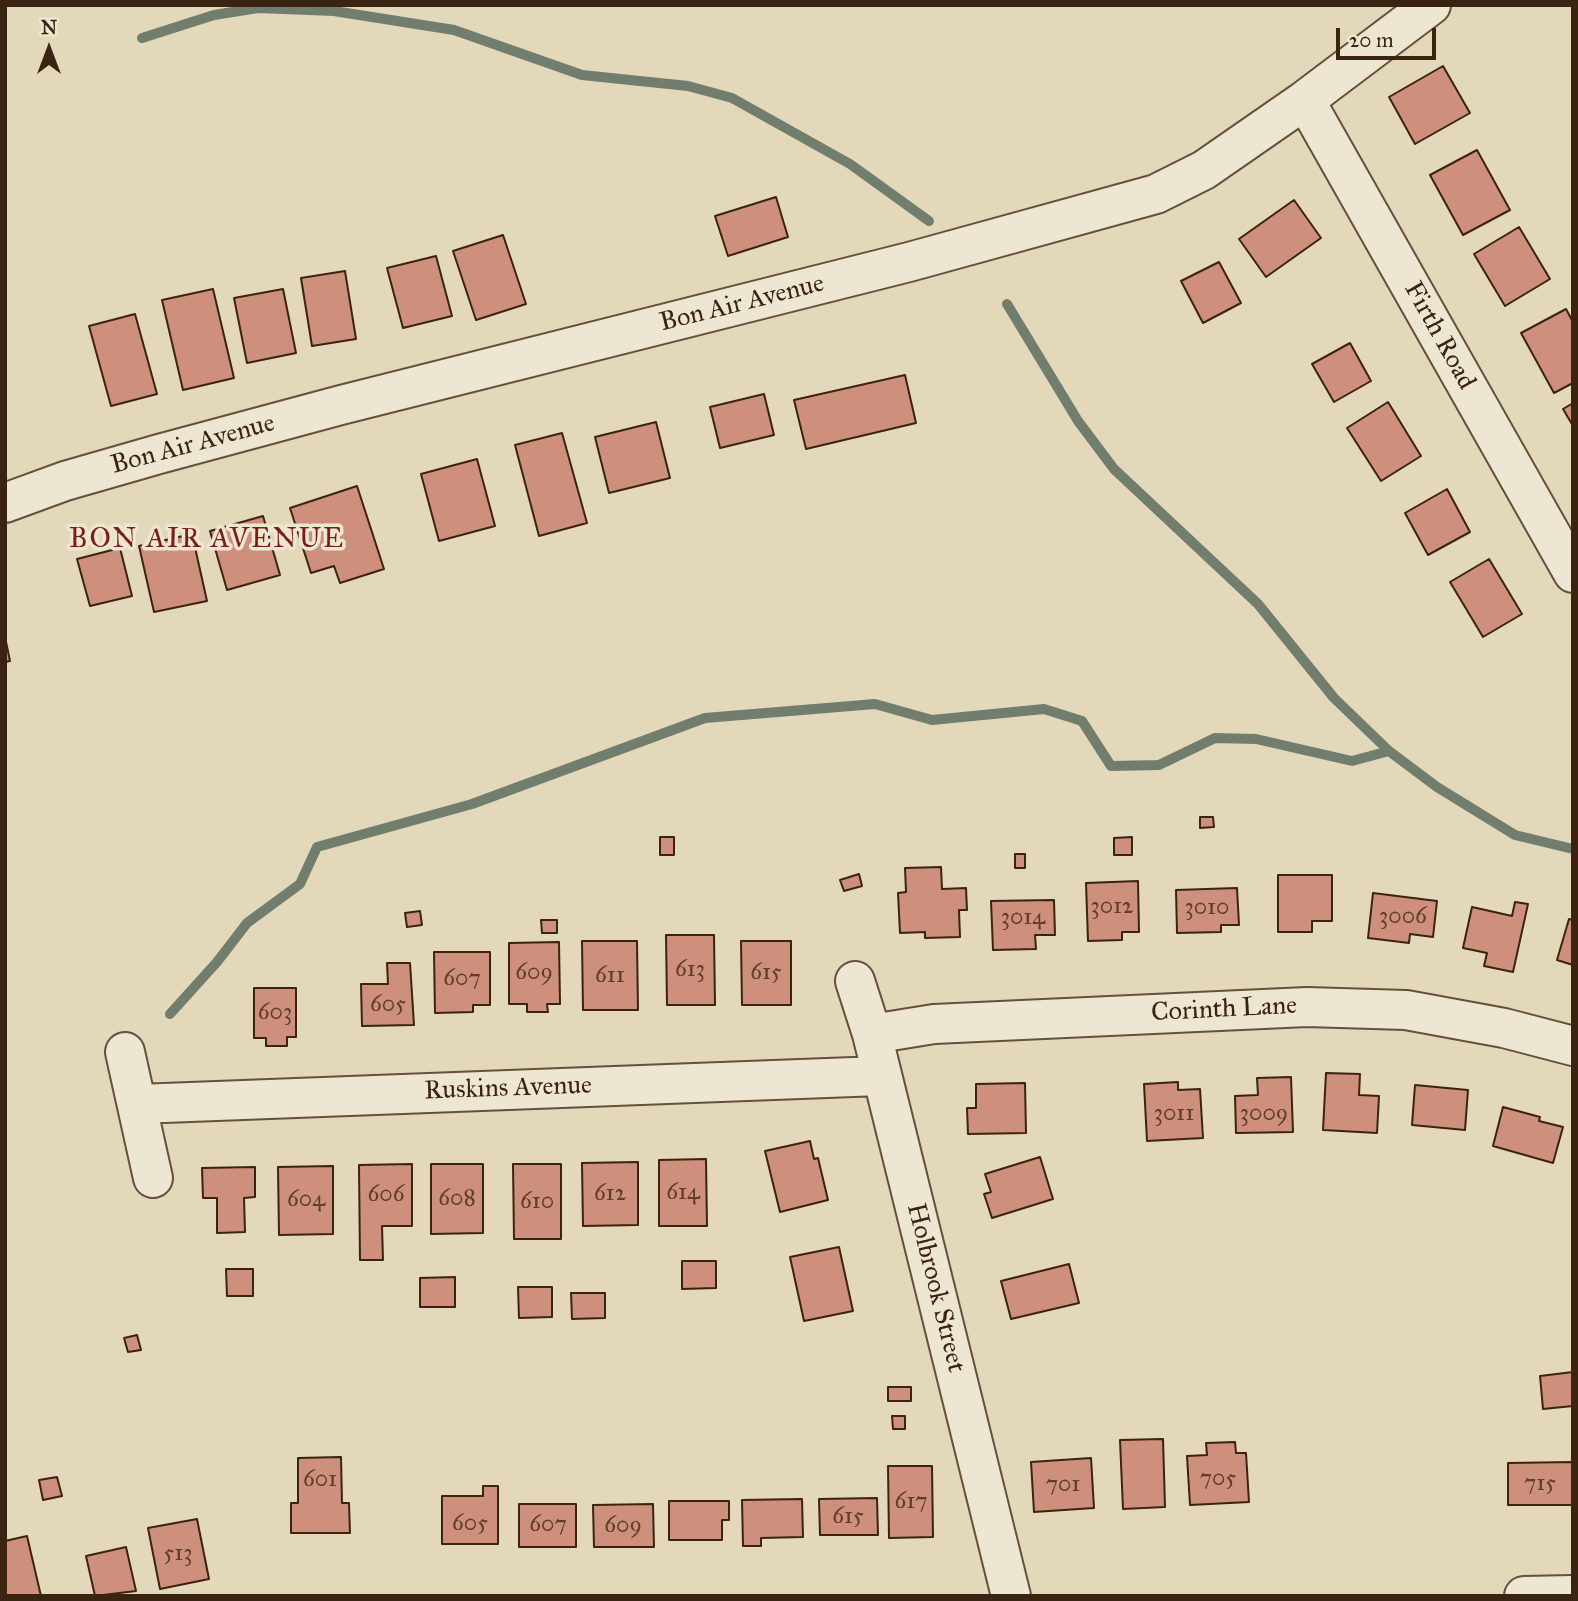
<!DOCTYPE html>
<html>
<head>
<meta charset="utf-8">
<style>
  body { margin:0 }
  #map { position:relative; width:1578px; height:1601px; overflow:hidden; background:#e3d8ba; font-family:"IM FELL Great Primer",serif }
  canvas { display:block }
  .frame { position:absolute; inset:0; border:7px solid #3b2311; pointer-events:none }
  .north { position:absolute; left:14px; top:14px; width:70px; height:70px; -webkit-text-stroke:5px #ede6d2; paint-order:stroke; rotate:0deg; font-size:19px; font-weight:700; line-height:28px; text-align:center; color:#3b2311 }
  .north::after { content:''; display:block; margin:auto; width:24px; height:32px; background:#3b2311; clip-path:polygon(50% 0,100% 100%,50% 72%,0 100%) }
  .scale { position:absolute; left:1336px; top:28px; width:100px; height:32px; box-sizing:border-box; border:4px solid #3b2311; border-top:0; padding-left:9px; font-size:21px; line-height:24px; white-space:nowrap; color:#3b2311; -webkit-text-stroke:5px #ede6d2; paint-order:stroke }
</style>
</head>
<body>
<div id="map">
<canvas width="1578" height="1601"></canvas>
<div class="frame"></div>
<div class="north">N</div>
<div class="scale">20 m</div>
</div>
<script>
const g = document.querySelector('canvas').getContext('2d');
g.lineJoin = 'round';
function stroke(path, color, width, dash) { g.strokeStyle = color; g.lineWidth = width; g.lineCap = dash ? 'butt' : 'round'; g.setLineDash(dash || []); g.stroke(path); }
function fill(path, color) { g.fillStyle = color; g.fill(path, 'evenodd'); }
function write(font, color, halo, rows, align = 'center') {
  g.font = font + ' "IM FELL Great Primer",serif'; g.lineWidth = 7; g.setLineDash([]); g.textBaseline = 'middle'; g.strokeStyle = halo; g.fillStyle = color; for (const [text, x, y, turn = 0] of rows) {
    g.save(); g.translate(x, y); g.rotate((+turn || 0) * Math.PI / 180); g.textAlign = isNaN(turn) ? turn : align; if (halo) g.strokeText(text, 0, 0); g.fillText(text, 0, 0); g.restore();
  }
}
stroke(new Path2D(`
  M142,38L214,15L258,8L334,11L454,30L582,75L688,86L732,98L850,164L929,221
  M1007,304L1078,421L1114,469L1258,604L1334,698L1389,751L1437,787L1515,835L1573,849
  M170,1014L217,962L247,923L300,884L317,847L472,804L705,718L875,704L932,720L1044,709L1082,721L1111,766L1159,765L1215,738L1256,739L1352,761L1389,751`), '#727e6d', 10);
const building = new Path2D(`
  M1443,66L1470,113L1415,144L1389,97Z
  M1477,150L1510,210L1463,235L1430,175Z
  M776,197L788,237L728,256L715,216Z
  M1294,200L1321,238L1266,277L1239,239Z
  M1519,227L1550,279L1505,306L1474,254Z
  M503,235L526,304L476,320L453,251Z
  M436,256L452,316L403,328L387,268Z
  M1219,262L1241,303L1203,323L1181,281Z
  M345,271L356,339L312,346L301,278Z
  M213,289L234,378L183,390L162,300Z
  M283,289L296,353L247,363L234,298Z
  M1566,309L1573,322V383L1554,393L1521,333Z
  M135,314L157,394L111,406L89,326Z
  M1350,343L1371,381L1334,402L1312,364Z
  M905,375L916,423L806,449L794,400Z
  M764,394L774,435L720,448L710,407Z
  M1388,402L1421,456L1381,481L1347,428Z
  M1573,403V426L1563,409Z
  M656,422L670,478L609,493L595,437Z
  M562,433L587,523L539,536L515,445Z
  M477,459L495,526L439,541L421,474Z
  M357,486L384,569L340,583L334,566L311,573L290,508Z
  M1447,489L1470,532L1428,555L1405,513Z
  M263,516L280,575L227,590L210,531Z
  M192,534L207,601L154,612L139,546Z
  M120,548L132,596L90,606L77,559Z
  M1489,559L1522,614L1483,637L1450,582Z
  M5,637L10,661L5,662Z
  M1200,817H1213L1214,827L1200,828Z
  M660,837H674V855H660Z
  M1132,837V855H1114V838Z
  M1015,854H1025V868H1015Z
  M941,867L942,889L966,888L967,910H959L960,937L925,938V932L900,933L898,893L906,892L905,868Z
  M859,874L862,886L844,891L840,880Z
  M1278,875H1332V921H1312V932H1278Z
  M1138,881L1139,932H1122V940L1088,941L1086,883Z
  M1237,888L1239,925H1221V932L1177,933L1176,890Z
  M1373,893L1437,901L1433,937L1410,934L1409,943L1368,938Z
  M1054,900L1055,935H1035L1036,949L993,950L991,901Z
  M1515,902L1528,904L1513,972L1484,966L1487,953L1463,948L1472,907L1512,916Z
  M420,911L422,925L407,927L405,913Z
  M1569,919L1573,920V965L1557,960Z
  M541,920H557V933H542Z
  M666,935H714L715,1005H667Z
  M582,941H637L638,1010H583Z
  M741,941H791V1005H742Z
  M559,942L560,1004H547L548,1012H527V1004H509V943Z
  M434,952H490V1005H473V1012L435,1013Z
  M387,963H410L414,1025L362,1026L361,984H388Z
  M254,988H296V1037H287V1046H266V1038H254Z
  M1326,1073L1360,1074L1359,1095L1379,1096L1377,1133L1323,1130Z
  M1291,1077L1293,1132L1236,1133L1235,1096L1258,1095L1257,1078Z
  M1178,1082V1090L1200,1089L1203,1138L1147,1141L1144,1084Z
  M1025,1083L1026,1133L968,1134L967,1108H976V1084Z
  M1415,1085L1468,1090L1465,1130L1412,1125Z
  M1503,1107L1540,1117L1539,1121L1563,1127L1553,1163L1493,1146Z
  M810,1141L814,1159L818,1158L828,1200L780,1212L765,1151Z
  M1040,1157L1053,1199L992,1218L984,1194L991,1192L985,1174Z
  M706,1159L707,1226H659V1160Z
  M638,1162V1225L583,1226L582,1163Z
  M412,1164V1226H382L383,1260H360L359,1165Z
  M431,1164H483V1233L431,1234Z
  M513,1164H561V1239H514Z
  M333,1166V1234L279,1235L278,1167Z
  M255,1167V1197L244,1198L245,1232L217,1233V1198H203L202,1168Z
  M839,1247L853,1311L804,1321L790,1257Z
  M682,1261H716V1288L682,1289Z
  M1069,1264L1079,1303L1011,1319L1001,1281Z
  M226,1269H253V1296H227Z
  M455,1277V1307H420V1278Z
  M518,1287H552V1317L519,1318Z
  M571,1293H605V1318L572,1319Z
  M137,1335L141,1350L128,1352L124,1338Z
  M1573,1372V1406L1543,1409L1540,1376Z
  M888,1387H911V1401H888Z
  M892,1416H905V1429H893Z
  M1163,1439L1165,1507L1123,1509L1120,1440Z
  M1235,1442L1236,1453H1246L1249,1502L1190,1505L1187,1456L1207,1455L1206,1443Z
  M341,1457L342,1503H349L350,1533H291V1503H298V1458Z
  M1091,1458L1094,1508L1034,1512L1031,1462Z
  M1573,1462V1505H1508V1463Z
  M888,1466H932L933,1537L889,1538Z
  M57,1477L62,1496L43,1500L39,1480Z
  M483,1486H498V1544H442V1496H483Z
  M877,1498L878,1535H820L819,1499Z
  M802,1499L803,1537L761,1538V1546H743L742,1500Z
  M669,1501H729V1520H722V1540H669Z
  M519,1504H576V1547H519Z
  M653,1504L654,1547H594L593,1505Z
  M197,1519L209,1579L160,1589L148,1528Z
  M27,1536L41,1596H5V1541Z
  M126,1547L136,1591L95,1596L86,1556Z`);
fill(building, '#ce907c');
stroke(building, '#3b2311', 2);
const minor = new Path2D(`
  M1305,100L1573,573
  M5,503L65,481L159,454L341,405L909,262L1156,194L1204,170L1305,100L1431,5
  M855,981L872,1034L1011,1596
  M872,1034L934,1024L1307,1007L1406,1010L1504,1028L1573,1046
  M125,1052L153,1178
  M137,1104L880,1076
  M1524,1596L1573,1595`);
stroke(minor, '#65503b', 42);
stroke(minor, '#ede6d2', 38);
write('23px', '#603e2c', null, [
  ["3012",1112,907],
  ["3010",1207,908],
  ["3006",1403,917],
  ["3014",1023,918],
  ["613",690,970],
  ["609",534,973],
  ["615",766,973],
  ["611",610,976],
  ["607",462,979],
  ["605",388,1005],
  ["603",275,1013],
  ["3011",1174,1114],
  ["3009",1264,1114],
  ["614",683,1193],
  ["612",610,1194],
  ["606",386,1195],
  ["608",457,1199],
  ["604",306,1200],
  ["610",537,1202],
  ["705",1218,1479],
  ["601",320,1480],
  ["715",1540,1484],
  ["701",1063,1485],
  ["617",911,1502],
  ["615",848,1517],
  ["605",470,1524],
  ["607",548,1525],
  ["609",623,1526],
  ["513",178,1554]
]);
write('26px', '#3b2311', '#ede6d2', [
  ["Bon Air Avenue",742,304,-14],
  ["Firth Road",1439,336,61],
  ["Bon Air Avenue",193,445,-15],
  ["Corinth Lane",1224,1010,-3],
  ["Ruskins Avenue",508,1089,-2],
  ["Holbrook Street",935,1288,76]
]);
g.letterSpacing = '2px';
write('28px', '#7a1f14', '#ede6d2', [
  ["BON AIR AVENUE",207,540]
]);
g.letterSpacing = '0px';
</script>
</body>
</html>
